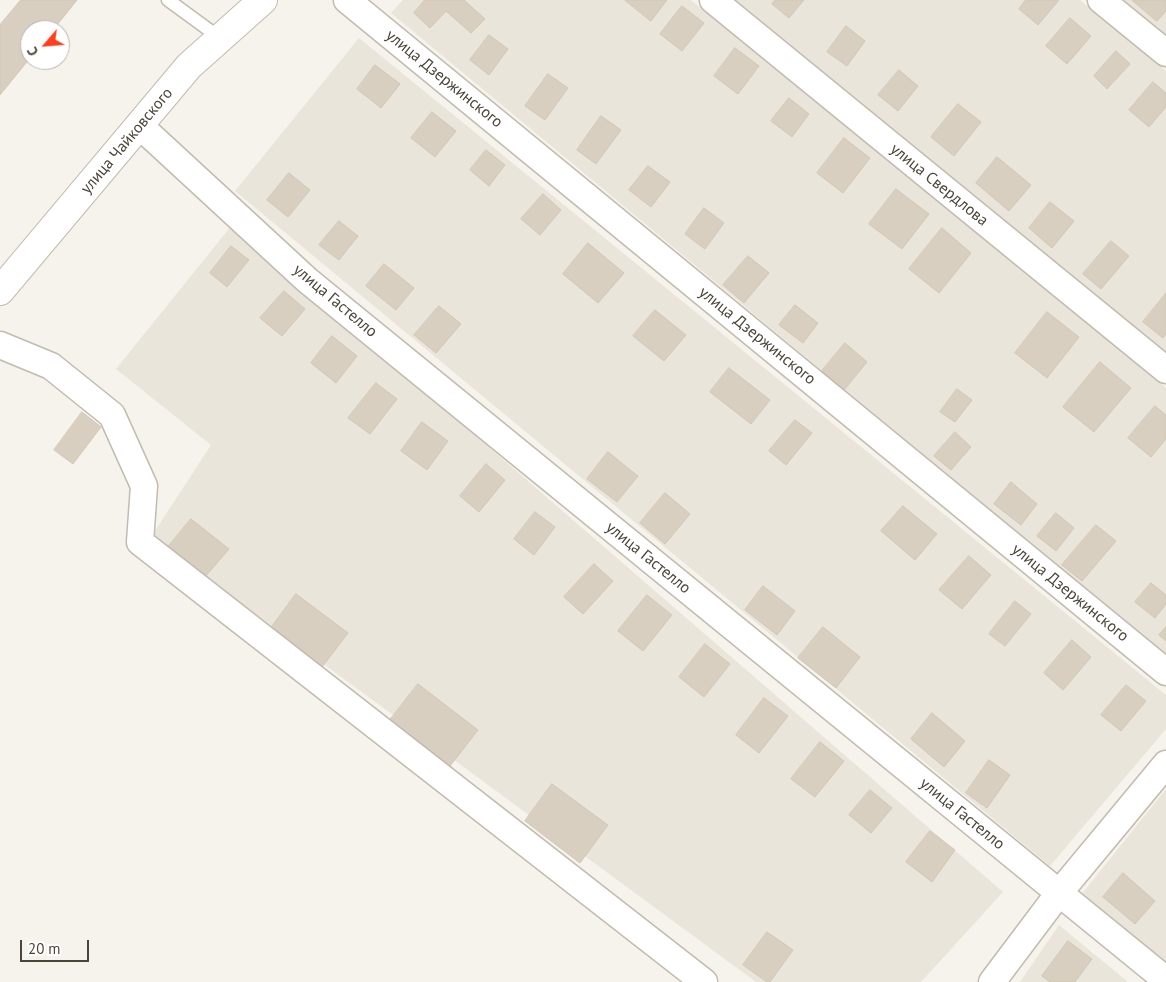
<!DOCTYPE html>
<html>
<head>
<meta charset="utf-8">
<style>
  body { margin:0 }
  #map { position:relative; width:1166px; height:982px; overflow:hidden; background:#f6f3ec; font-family:"PT Sans",sans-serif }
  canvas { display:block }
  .north { position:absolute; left:20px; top:20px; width:50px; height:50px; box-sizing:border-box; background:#fff; border:1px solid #b7b4b0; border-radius:50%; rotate:243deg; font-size:14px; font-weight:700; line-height:20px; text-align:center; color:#4b4439 }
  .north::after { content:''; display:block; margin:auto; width:18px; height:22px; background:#fc3f1d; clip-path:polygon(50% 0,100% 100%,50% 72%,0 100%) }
  .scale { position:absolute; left:20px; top:940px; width:69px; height:22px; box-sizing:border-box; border:2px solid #4b4439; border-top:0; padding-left:6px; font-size:15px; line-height:18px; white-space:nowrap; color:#4b4439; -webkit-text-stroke:4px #fff; paint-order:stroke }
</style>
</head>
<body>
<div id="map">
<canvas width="1166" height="982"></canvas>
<div class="north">С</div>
<div class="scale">20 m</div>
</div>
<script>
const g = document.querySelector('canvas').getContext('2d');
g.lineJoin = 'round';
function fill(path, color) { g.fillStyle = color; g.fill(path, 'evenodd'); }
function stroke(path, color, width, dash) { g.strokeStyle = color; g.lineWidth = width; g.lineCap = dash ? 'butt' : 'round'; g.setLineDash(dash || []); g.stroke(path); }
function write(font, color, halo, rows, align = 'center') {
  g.font = font + ' "PT Sans",sans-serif'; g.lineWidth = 5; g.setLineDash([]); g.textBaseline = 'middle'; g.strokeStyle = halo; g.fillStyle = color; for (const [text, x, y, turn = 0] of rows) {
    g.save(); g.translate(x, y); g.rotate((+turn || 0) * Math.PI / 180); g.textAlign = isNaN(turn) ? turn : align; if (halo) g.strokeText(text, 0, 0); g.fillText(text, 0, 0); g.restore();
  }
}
fill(new Path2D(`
  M403,0H691L1166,388V656L391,13Z
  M735,0H1080L1166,71V354Z
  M1120,0H1166V38Z
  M359,38L1166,695V729L1050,866L235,191Z
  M232,225L1003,892L921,982H756L151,537L211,445L116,369Z
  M1166,789V965L1081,895Z
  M1059,925L1128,982H1020Z`), '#eae5da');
const building = new Path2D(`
  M21,0H77L53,30H30V58L0,95V25Z
  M425,0H464L485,19L471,33L446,11L430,28L414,13Z
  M625,0H667L651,21Z
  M775,0H804L789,18L772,4Z
  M1026,0H1059L1038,25L1019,9Z
  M1132,0H1166V11L1157,21Z
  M682,6L704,23L682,51L660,34Z
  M1070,18L1091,36L1067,64L1046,46Z
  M846,26L865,41L847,66L827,52Z
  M489,35L508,49L489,75L470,60Z
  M735,48L759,66L738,94L714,76Z
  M1116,51L1130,64L1107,89L1094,76Z
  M375,65L400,84L381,108L357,89Z
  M899,70L918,86L898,111L878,95Z
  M548,74L568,88L545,120L525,106Z
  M1153,82L1166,93V107L1149,127L1129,110Z
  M789,98L809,114L792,137L771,121Z
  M958,104L981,122L954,156L931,137Z
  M432,112L456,131L435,157L411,138Z
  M601,116L621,130L596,164L577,150Z
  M844,138L870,158L843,193L817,173Z
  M486,150L505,165L489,186L470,170Z
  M997,157L1031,185L1009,211L976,183Z
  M648,166L670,182L651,207L629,190Z
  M289,173L310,190L288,217L267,200Z
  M896,189L929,214L902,249L869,224Z
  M543,194L561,210L540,235L521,219Z
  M1050,202L1074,221L1052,248L1029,228Z
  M704,208L724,223L705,249L685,234Z
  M339,221L358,236L339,260L319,245Z
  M942,228L971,253L939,293L909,269Z
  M1111,241L1129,256L1101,289L1083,274Z
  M588,243L624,273L598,303L563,274Z
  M231,246L249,260L227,287L210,273Z
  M748,256L769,273L744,303L723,285Z
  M384,264L414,288L396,310L366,286Z
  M284,291L305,309L282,336L260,318Z
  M1166,293V334L1163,338L1143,322Z
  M795,305L818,323L803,343L779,325Z
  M439,306L461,324L436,353L414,335Z
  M655,310L686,335L664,361L633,336Z
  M1047,312L1079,337L1047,378L1015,353Z
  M332,336L357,356L336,383L311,363Z
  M845,343L867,362L844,390L822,371Z
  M1100,362L1131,388L1094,432L1063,407Z
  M729,368L770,400L751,424L710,392Z
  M376,383L397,399L370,434L348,418Z
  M957,389L972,400L955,422L940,412Z
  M1155,406L1166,415V439L1151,457L1128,438Z
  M82,412L101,427L73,464L54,450Z
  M795,420L812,433L786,465L769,451Z
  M422,422L448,441L427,470L401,451Z
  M955,432L971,447L951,470L934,456Z
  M608,452L638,476L617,502L587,479Z
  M486,464L505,480L479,512L460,496Z
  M1011,482L1037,504L1021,525L994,504Z
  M665,493L690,514L665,544L640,523Z
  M903,506L937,534L915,560L881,531Z
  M535,512L555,527L534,555L514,539Z
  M1056,513L1074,528L1056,551L1037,536Z
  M191,519L229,549L205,577L168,547Z
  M1096,525L1116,541L1082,581L1062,565Z
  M969,556L991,575L962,609L939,590Z
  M594,564L613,581L583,614L564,597Z
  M1151,583L1166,595V604L1155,618L1135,602Z
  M763,586L795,611L777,635L745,610Z
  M296,594L348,633L319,671L268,632Z
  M647,595L672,615L643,651L618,631Z
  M1015,601L1031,614L1005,646L989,634Z
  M823,627L860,657L836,688L798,658Z
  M1166,627V641L1159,635Z
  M1072,640L1091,657L1063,690L1044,673Z
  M705,644L730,664L704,697L679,677Z
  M418,684L478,730L450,766L390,720Z
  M1126,685L1146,701L1121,731L1101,715Z
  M764,698L788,716L759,753L736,735Z
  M932,713L965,741L944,767L911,739Z
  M820,742L844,761L815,797L791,779Z
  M989,760L1010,775L987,808L966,793Z
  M552,784L608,825L580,863L525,821Z
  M870,790L892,808L871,833L849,815Z
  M930,831L955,850L932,882L906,862Z
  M1123,873L1155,901L1135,924L1103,897Z
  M767,932L793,950L770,982H767L743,965Z
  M1068,941L1092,959L1075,982H1050L1042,976Z`);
fill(building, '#d8cfc1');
stroke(building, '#d3c7b4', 1);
const service = new Path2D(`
  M168,0L220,38`);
const minor = new Path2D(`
  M347,0L1166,672
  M713,0L1166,370
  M1101,0L1166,53
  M139,125L307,280L1166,980
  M0,345L51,366L112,415L144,486L140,542L704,982
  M992,982L1059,893L1166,764`);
const tertiary = new Path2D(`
  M0,291L189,66L263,0`);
stroke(service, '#c2bbae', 15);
stroke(minor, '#c2bbae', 29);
stroke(tertiary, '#c2bbae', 30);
stroke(service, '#fff', 12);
stroke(minor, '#fff', 26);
stroke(tertiary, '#fff', 28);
write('16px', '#4b4439', '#fff', [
  ["улица Дзержинского",444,79,39],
  ["улица Чайковского",127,141,-50],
  ["улица Свердлова",939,185,39],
  ["улица Гастелло",335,301,40],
  ["улица Дзержинского",757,336,39],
  ["улица Гастелло",648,558,39],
  ["улица Дзержинского",1070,593,39],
  ["улица Гастелло",962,814,39]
]);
</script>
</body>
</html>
